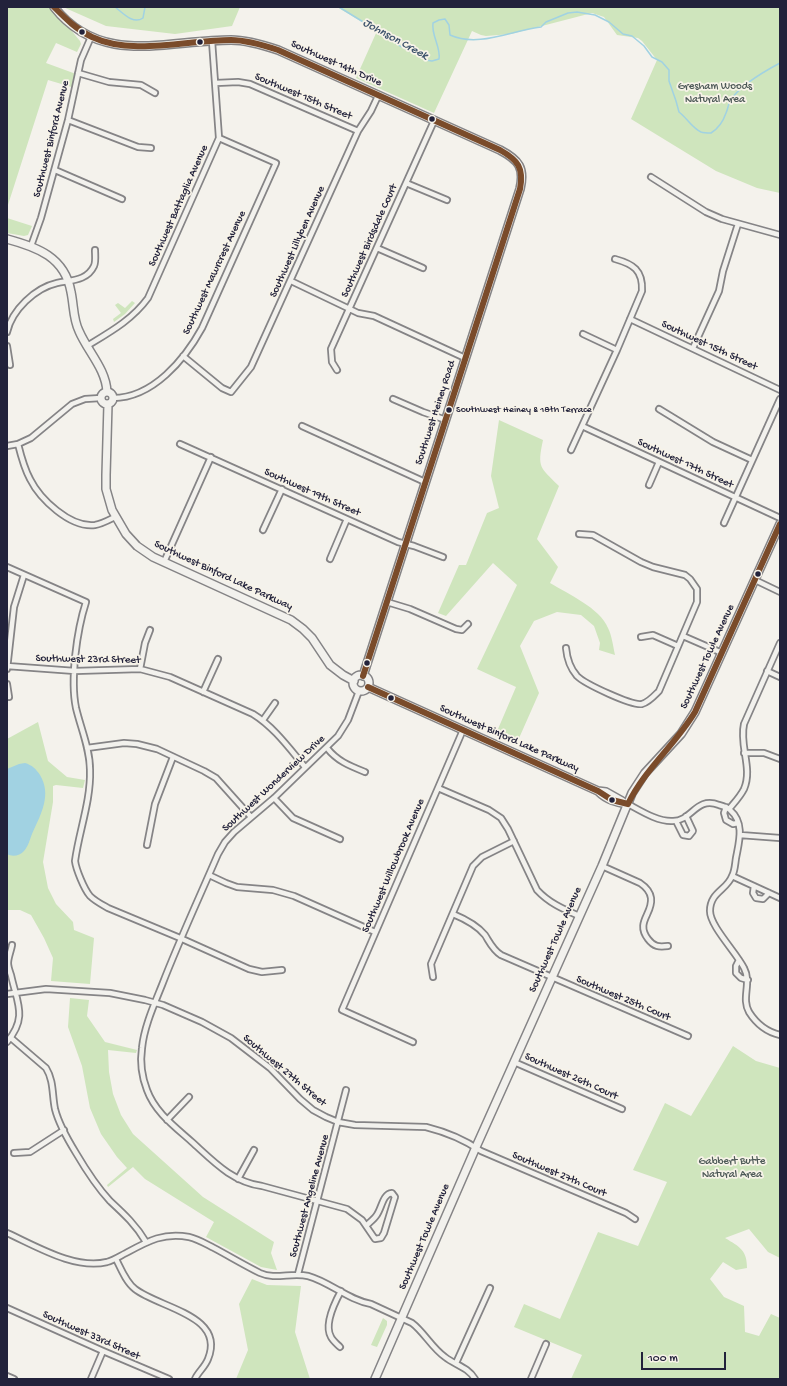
<!DOCTYPE html>
<html>
<head>
<meta charset="utf-8">
<style>
  body { margin:0 }
  #map { position:relative; width:787px; height:1386px; overflow:hidden; background:#f4f2ec; font-family:"Gochi Hand",sans-serif }
  canvas { display:block }
  .frame { position:absolute; inset:0; border:8px solid #22223b; pointer-events:none }
  .scale { position:absolute; left:641px; top:1352px; width:85px; height:18px; box-sizing:border-box; border:2px solid #22223b; border-top:0; padding-left:5px; font-size:12px; line-height:14px; white-space:nowrap; color:#22223b; -webkit-text-stroke:3px #f7f3e8; paint-order:stroke }
</style>
</head>
<body>
<div id="map">
<canvas width="787" height="1386"></canvas>
<div class="frame"></div>
<div class="scale">100 m</div>
</div>
<script>
const g = document.querySelector('canvas').getContext('2d');
g.lineJoin = 'round';
function fill(path, color) { g.fillStyle = color; g.fill(path, 'evenodd'); }
function stroke(path, color, width, dash) { g.strokeStyle = color; g.lineWidth = width; g.lineCap = dash ? 'butt' : 'round'; g.setLineDash(dash || []); g.stroke(path); }
function write(font, color, halo, rows, align = 'center') {
  g.font = font + ' "Gochi Hand",sans-serif'; g.lineWidth = 3.5; g.setLineDash([]); g.textBaseline = 'middle'; g.strokeStyle = halo; g.fillStyle = color; for (const [text, x, y, turn = 0] of rows) {
    g.save(); g.translate(x, y); g.rotate((+turn || 0) * Math.PI / 180); g.textAlign = isNaN(turn) ? turn : align; if (halo) g.strokeText(text, 0, 0); g.fillText(text, 0, 0); g.restore();
  }
}
fill(new Path2D(`
  M7,7H52L80,41L81,44L77,52L56,43L46,63L76,74L75,88L48,80L7,208Z
  M63,7H240L232,26L175,34L106,26Z
  M337,7L780,8V193L757,188L716,171L631,119L657,60L642,41L638,38L617,35L604,17L592,13L511,34L486,36L481,35L472,31L434,113L356,78L377,31Z
  M7,218L32,226L28,235L24,236L7,233Z
  M132,301L135,303L125,314L114,322L113,319L121,313L115,305L118,303L125,308Z
  M499,420L543,440C537,468 540,467 559,486L537,539L558,567L550,583C568,594 600,608 608,628C612,636 613,646 615,655L599,650L600,643L594,626L581,615L557,612L534,621L520,646L539,693L516,745L495,736L516,687L477,669L517,585L493,563L446,616L438,613L459,565H466L487,513L499,508L491,476Z
  M38,722L48,761L67,777L85,780L83,788L56,785L53,786V802L43,862L48,888L56,904L73,922L74,930L94,938L90,984L51,981L53,958L44,938L31,915L20,910H7V739Z
  M70,998L89,1000L87,1016L105,1042L137,1050L136,1053L108,1050L109,1072L113,1094L121,1115L133,1134L203,1197L274,1242L271,1253L277,1270L261,1267L206,1237L214,1222L145,1179L133,1167L108,1187L107,1185L127,1168L117,1157L101,1134L90,1108L82,1066L68,1027Z
  M733,1046L756,1061L780,1068V1258L768,1252L749,1229L725,1238C740,1247 747,1250 747,1268L736,1270L723,1262L710,1279L724,1297L744,1306L745,1332L759,1336L771,1314L780,1318V1379H571L582,1355L514,1327L524,1304L560,1319L598,1232L638,1246L667,1182L633,1170L665,1103L691,1116Z
  M252,1279L267,1285L301,1286L295,1332L310,1379H236L248,1350L239,1304Z
  M383,1318L387,1321V1325L377,1347L371,1345Z`), '#cfe5bd');
fill(new Path2D(`
  M25,763C32,765 36,769 40,775C52,795 41,814 32,834C30,839 28,847 24,851C20,856 12,857 7,854V769L19,764Z`), '#a1d2e2');
stroke(new Path2D(`
  M115,7C123,13 133,25 143,18L145,7
  M339,7L373,28L400,46L417,54L425,60L432,61L439,59C441,47 431,35 433,23L439,20L445,19L449,25L450,35C479,48 512,30 541,27L546,22L568,13L577,12L595,15L609,22L623,34L632,36L644,46L652,57L662,62L669,70V81L676,101L679,112C687,118 692,128 701,132C704,133 709,133 711,133C719,128 723,122 726,113C728,109 728,105 730,101C740,85 763,72 780,63`), '#a1d2e2', 1.5);
const street = new Path2D(`
  M78,73L109,82L141,85L155,93
  M216,83L238,82L250,84L358,131
  M68,120L138,147L151,148
  M55,170L122,199
  M651,177L706,212L722,219L780,235
  M406,183L447,200
  M31,246L41,218L68,120L81,60L91,37
  M377,248L423,268
  M291,281L358,313L374,316L465,358
  M630,319L780,390
  M7,332C12,310 35,288 57,283C71,280 87,281 94,266C96,262 95,255 95,250
  M583,334L617,350
  M7,346L10,365
  M87,346C110,332 132,320 148,298L219,138L212,41
  M693,348L719,291L723,271L738,224
  M183,356L222,388L231,392L251,367L358,131L371,111L378,96
  M337,370L332,362L331,349L434,121
  M113,398C153,398 185,359 202,328L276,163L219,138
  M393,399L423,412L446,420
  M659,409L713,442L752,460
  M302,426L425,482
  M582,426L780,518
  M18,444C21,456 24,468 30,479C40,499 70,528 95,525C102,524 109,520 115,517
  M180,444L398,542L414,546L443,557
  M7,446L18,444L31,438L72,404L85,399L101,398
  M571,450L617,350L642,291C643,270 633,264 615,259
  M649,485L659,462
  M724,523L780,399
  M263,530L282,489
  M330,559L347,519
  M164,562L211,457
  M7,567L86,602C77,630 70,679 76,708C81,729 90,749 90,770C91,801 79,831 75,861C76,869 84,889 90,896C95,901 101,904 108,908L180,938L249,969L262,972L282,970
  M755,580L780,592
  M387,602L410,609L456,629L462,630L468,624
  M683,636L722,653
  M641,637L653,635L678,646
  M566,648C567,659 570,668 577,676C585,684 632,706 642,704C649,702 654,696 659,691L697,602V589L690,579L685,575L653,567L641,562L593,535L579,534
  M7,666L75,671L140,669L170,677L253,714C274,727 289,748 305,767
  M7,669L14,607L24,575
  M140,669L145,643L150,630
  M767,671L780,677
  M7,684L9,697
  M359,691L348,720L338,736L274,798L234,832L225,842L218,854C199,898 179,941 162,985C154,1005 144,1027 142,1048C140,1062 142,1077 147,1090C155,1112 174,1126 192,1142C213,1161 232,1182 262,1186L347,1209L362,1220L375,1239L381,1238L384,1233L394,1200L395,1197L392,1193C382,1194 382,1209 376,1216C374,1219 370,1222 367,1225
  M203,692L218,659
  M263,720L275,703
  M87,748L124,743L137,744L157,749L204,771L216,778L251,817
  M327,748C337,761 350,766 365,772
  M744,753H764L780,759
  M438,788L489,810L501,818L508,829L537,890C549,903 563,909 579,916
  M274,798L293,818L340,839
  M628,804C641,811 658,822 673,821C692,821 696,796 719,805C723,806 727,807 730,810C745,823 739,842 736,858C735,864 735,871 732,876C727,890 710,892 710,911C710,926 736,952 744,968C752,983 741,998 749,1012C756,1023 767,1032 780,1035
  M726,807L724,813L726,820L733,824L738,823
  M729,809C734,803 740,797 744,789C753,768 739,746 744,724L780,643
  M676,821L683,835L689,836L693,831L686,816
  M740,835L780,838
  M147,845L155,804L173,757
  M602,866L640,883C646,887 650,891 651,898C653,914 635,922 648,939C654,947 659,947 668,946
  M209,875L226,883L237,887L273,890L294,896L375,932
  M732,876L780,898
  M754,886L753,893L756,898L763,899L769,893
  M453,914C465,919 477,925 485,935C490,943 493,950 501,955L688,1036
  M739,960L736,966V973L741,978L748,980
  M433,977L431,964L473,866L482,857L514,841
  M7,994L46,989L110,993L145,1000L163,1005L202,1022L231,1038L270,1068L300,1099L313,1110L326,1117L338,1122L355,1125L426,1127C446,1132 465,1140 481,1151L626,1213L635,1219
  M11,1038L46,1068C54,1081 52,1095 55,1109C59,1125 68,1140 76,1153C86,1170 97,1187 110,1201C124,1214 136,1225 146,1242
  M7,1042C28,1017 17,1003 11,975C10,972 8,967 8,963C8,958 11,951 12,945
  M413,1042L342,1010L463,730
  M514,1062L622,1109
  M167,1120L189,1097
  M14,1153L30,1152L64,1130
  M238,1179L254,1150
  M7,1233C36,1246 75,1270 107,1262C114,1260 120,1256 126,1253C148,1241 164,1232 189,1237C198,1239 206,1244 214,1248C229,1256 244,1265 260,1273C275,1280 292,1272 308,1276C330,1282 348,1300 371,1304L412,1323C424,1332 432,1348 445,1357C455,1365 468,1367 475,1379
  M116,1259C121,1269 126,1282 135,1289C159,1308 226,1315 208,1359C205,1367 198,1372 195,1379
  M298,1274L346,1090
  M7,1308L103,1351L169,1379
  M340,1347C337,1344 333,1341 331,1337C324,1325 335,1302 341,1291
  M456,1363L490,1288
  M7,1376L14,1379
  M91,1379L103,1351
  M531,1379L546,1344`);
const secondary = new Path2D(`
  M54,7C101,67 167,40 231,40C247,40 263,45 278,50L500,150C519,160 525,168 520,189L363,676
  M7,239C37,247 65,257 71,292C74,306 73,319 79,331C88,352 106,369 107,392
  M101 398a6 6 0 1 1 12 0a6 6 0 1 1-12 0Z
  M108,404L106,475V489L112,510L126,534L137,546L153,557L291,620L303,629L312,638L330,665L343,675L354,681
  M353 683a8 8 0 1 1 16 0a8 8 0 1 1-16 0Z
  M368,687L598,791C607,800 616,802 628,804
  M598,791L606,792L622,801
  M375,1379L476,1147L602,866L632,793L645,773L681,734L695,712L780,524`);
stroke(street, '#858486', 8);
stroke(secondary, '#858486', 10);
stroke(street, '#f2f1ed', 4.5);
stroke(secondary, '#f2f1ed', 7);
stroke(new Path2D(`
  M54,7C66,19 77,30 92,37C132,56 187,40 231,40C247,40 263,45 278,50L500,150C518,160 524,168 520,189L363,676
  M368,687L598,791L612,800L628,804
  M628,804C645,769 675,745 695,712L780,524`), '#7a4b2a', 6);
for (const [x, y, r, color] of [
  [82,32,3.5,"#22223b"],
  [200,42,3.5,"#22223b"],
  [432,119,3.5,"#22223b"],
  [449,410,3.5,"#22223b"],
  [758,574,3.5,"#22223b"],
  [367,663,3.5,"#22223b"],
  [391,698,3.5,"#22223b"],
  [612,800,3.5,"#22223b"]
]) { const dot = new Path2D(); dot.arc(x, y, r, 0, 2 * Math.PI); g.fillStyle = color; g.fill(dot); stroke(dot, '#f7f3e8', 1.5); }
write('10px', '#22223b', '#f7f3e8', [
  ["Southwest Heiney & 18th Terrace",456,410]
], 'left');
write('11px', '#22223b', '#f7f3e8', [
  ["Southwest 14th Drive",336,64,24],
  ["Southwest 15th Street",303,97,23],
  ["Southwest Binford Avenue",52,139,-76],
  ["Southwest Battaglia Avenue",179,206,-66],
  ["Southwest Birdsdale Court",370,241,-66],
  ["Southwest Lillyben Avenue",298,242,-66],
  ["Southwest Mawrcrest Avenue",215,273,-65],
  ["Southwest 15th Street",709,346,25],
  ["Southwest Heiney Road",436,413,-72],
  ["Southwest 17th Street",685,464,25],
  ["Southwest 19th Street",312,493,24],
  ["Southwest Binford Lake Parkway",223,576,25],
  ["Southwest Towle Avenue",708,657,-65],
  ["Southwest 23rd Street",88,660,1],
  ["Southwest Binford Lake Parkway",509,739,24],
  ["Southwest Wonderview Drive",274,784,-43],
  ["Southwest Willowbrook Avenue",394,866,-67],
  ["Southwest Towle Avenue",556,940,-66],
  ["Southwest 25th Court",623,999,23],
  ["Southwest 27th Street",284,1071,40],
  ["Southwest 26th Court",571,1077,24],
  ["Southwest 27th Court",559,1175,23],
  ["Southwest Angeline Avenue",310,1196,-75],
  ["Southwest Towle Avenue",425,1237,-67],
  ["Southwest 33rd Street",91,1336,24]
]);
write('11px', '#4d5957', '#f7f3e8', [
  ["Gresham Woods",715,87],
  ["Natural Area",715,100],
  ["Gabbert Butte",732,1162],
  ["Natural Area",732,1175]
]);
write('italic 12px', '#3d536c', '#f7f3e8', [
  ["Johnson Creek",395,40,29]
]);
</script>
</body>
</html>
